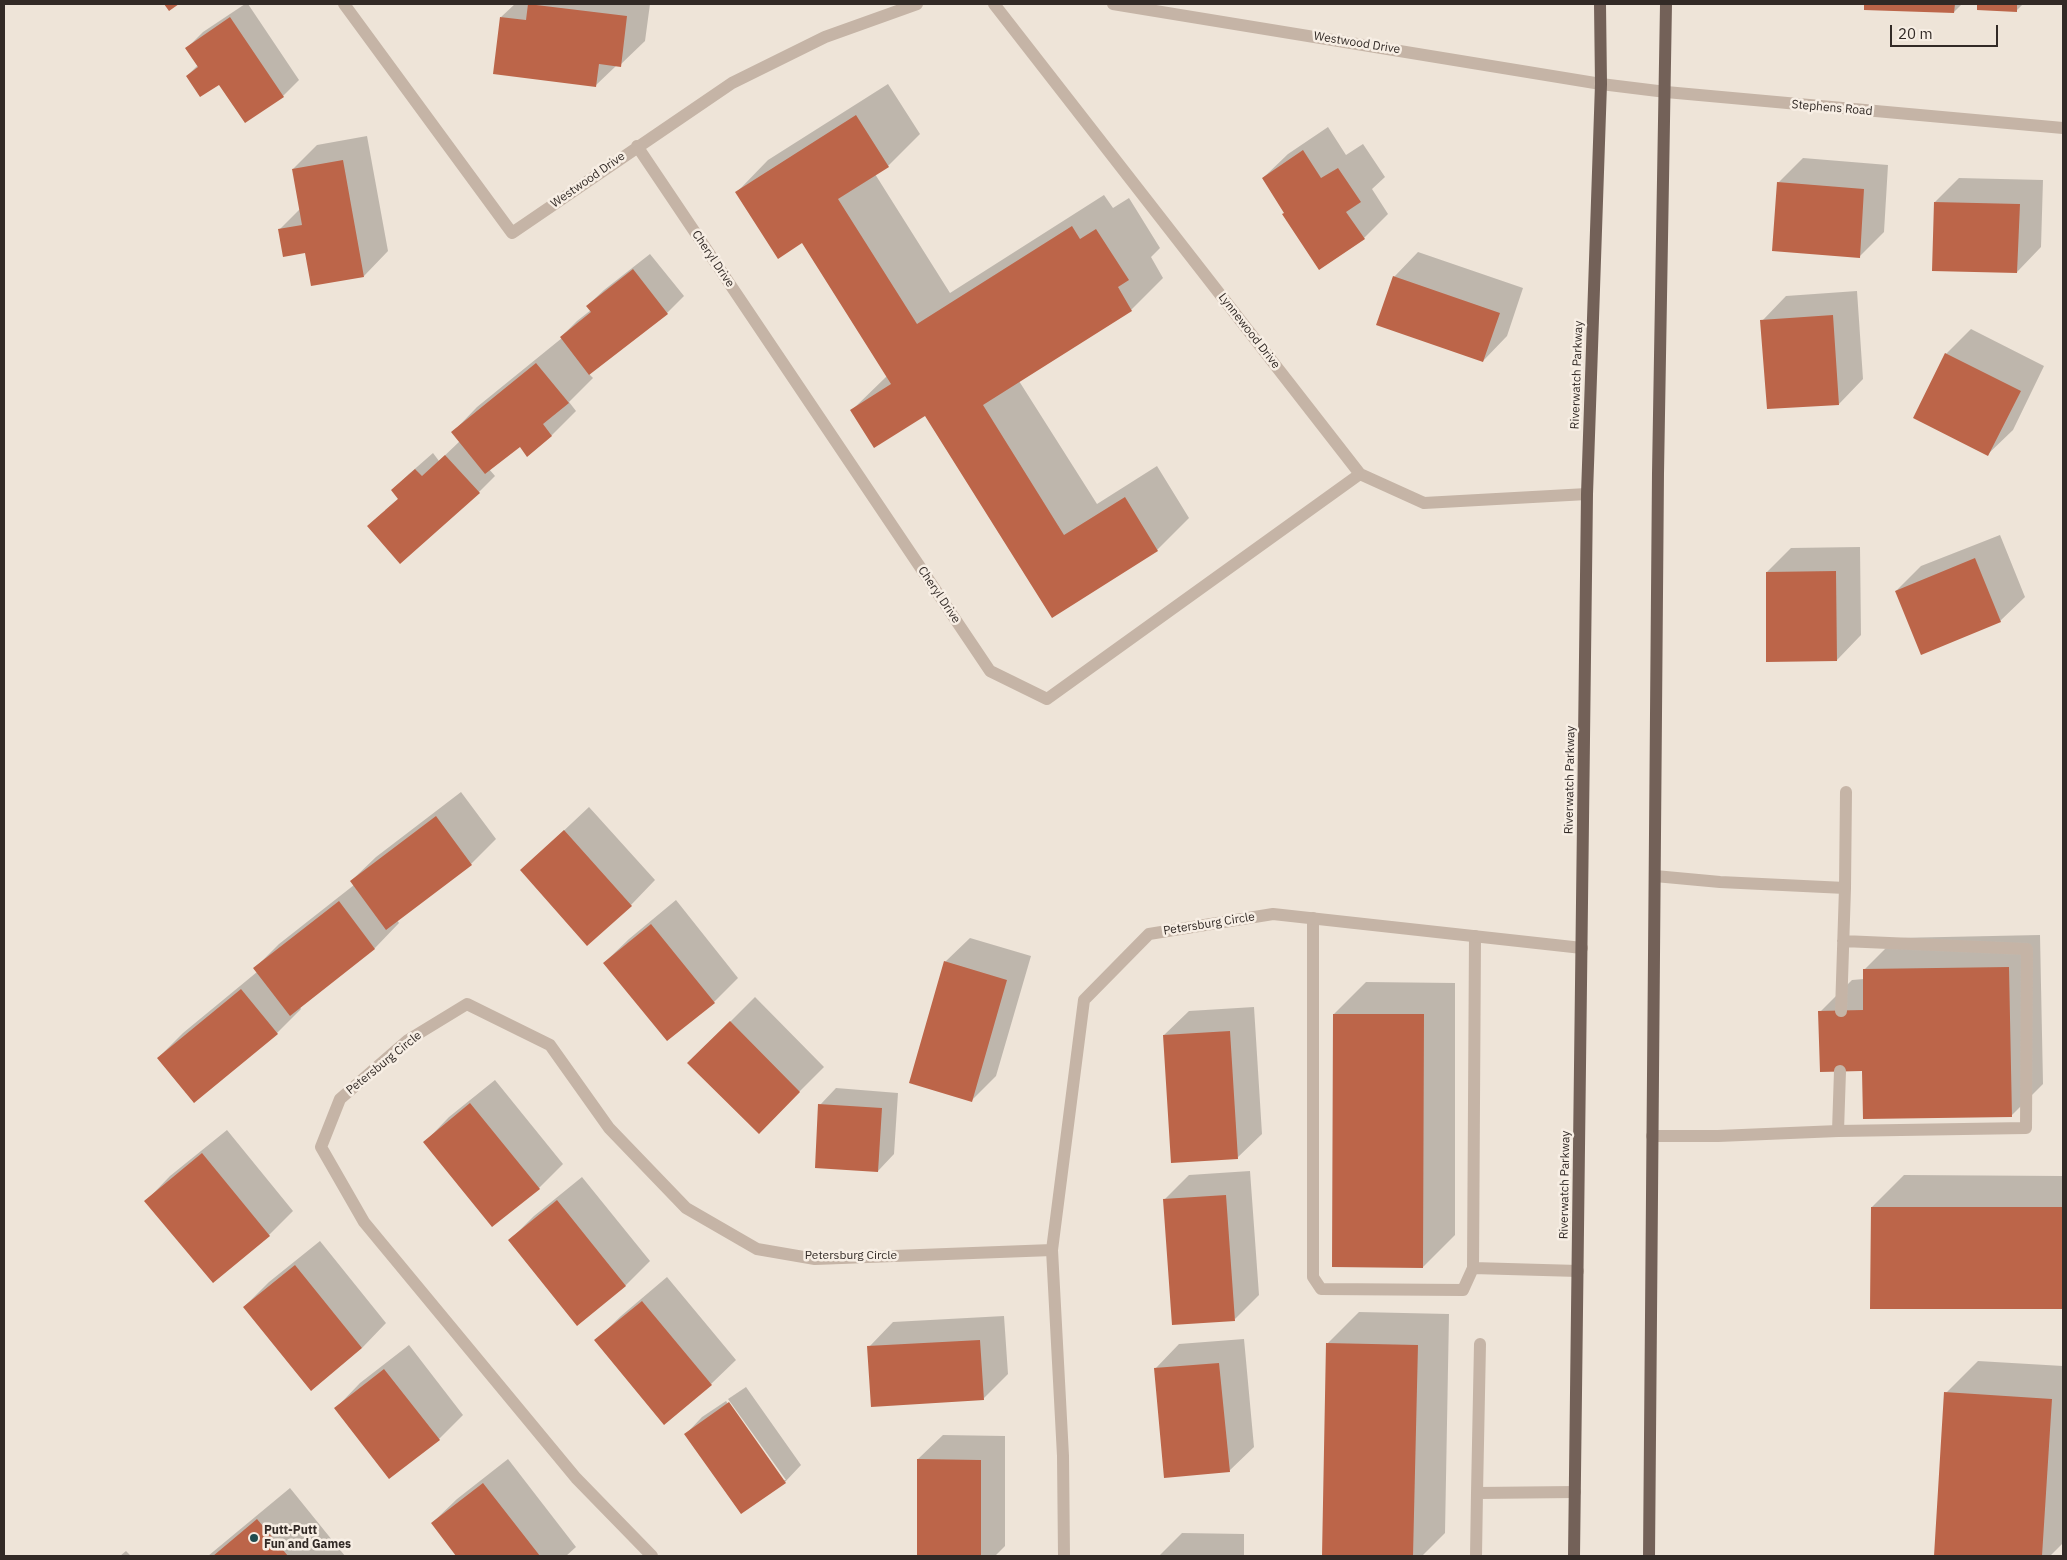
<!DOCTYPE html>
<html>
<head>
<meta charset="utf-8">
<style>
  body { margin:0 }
  #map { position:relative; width:2067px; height:1560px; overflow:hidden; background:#eee4d8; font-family:"IBM Plex Sans",sans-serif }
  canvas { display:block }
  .frame { position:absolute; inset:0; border:5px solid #322a26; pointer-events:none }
  .scale { position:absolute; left:1890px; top:25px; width:108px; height:22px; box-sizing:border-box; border:2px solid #322a26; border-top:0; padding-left:6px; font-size:15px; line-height:18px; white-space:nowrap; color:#322a26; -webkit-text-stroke:4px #f7eee4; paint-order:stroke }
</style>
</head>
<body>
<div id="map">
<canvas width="2067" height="1560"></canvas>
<div class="frame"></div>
<div class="scale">20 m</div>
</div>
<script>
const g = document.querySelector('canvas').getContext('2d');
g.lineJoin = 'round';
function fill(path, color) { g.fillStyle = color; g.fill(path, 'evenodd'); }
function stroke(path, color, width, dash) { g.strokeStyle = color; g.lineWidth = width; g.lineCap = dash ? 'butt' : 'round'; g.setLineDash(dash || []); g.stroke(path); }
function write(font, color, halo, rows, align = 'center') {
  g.font = font + ' "IBM Plex Sans",sans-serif'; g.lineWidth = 5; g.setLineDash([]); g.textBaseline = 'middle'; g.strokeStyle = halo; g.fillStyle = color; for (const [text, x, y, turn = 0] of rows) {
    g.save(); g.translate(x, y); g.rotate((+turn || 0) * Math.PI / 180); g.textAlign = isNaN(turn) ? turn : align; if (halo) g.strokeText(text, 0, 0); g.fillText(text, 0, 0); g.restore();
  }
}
fill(new Path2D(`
  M245,4H248L299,80L283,96L187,76L198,65L187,48L203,32Z
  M515,4H650L645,41L620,65H617L595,86L501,17Z
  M1865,4H1962L1954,12L1865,9Z
  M1978,4H2023L2016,11L1978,9Z
  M888,84L920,134L888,166L875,174L950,293L1104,195L1113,208L1129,198L1160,248L1151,257L1163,278L1131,310L1019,381L1097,504L1157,466L1189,518L1157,550L1052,616L925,414L852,410L887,376L803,242L737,192L768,160Z
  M1328,127L1346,155L1363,144L1385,177L1372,189L1388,214L1364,238L1263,178L1288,154Z
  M367,136L388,251L364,276L306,251L280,229L300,209L293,169L317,145Z
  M1803,158L1888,165L1884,232L1859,257L1778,183Z
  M1959,178L2043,180L2041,247L2017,272L1935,202Z
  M1418,252L1523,288L1507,336L1483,361L1394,277Z
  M650,254L684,296L667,313L589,374L593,378L569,402L576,411L552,435L527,455L520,445L489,469L495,476L479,492L385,510L399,498L392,490L409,474L433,453L439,461L460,441L453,432L477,407L562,338L561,337L577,321L591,310L587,306L604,290Z
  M1857,291L1863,379L1839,404L1762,321L1786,296Z
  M1971,329L2044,366L2013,430L1988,454L1946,354Z
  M2000,535L2025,597L2000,621L1896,591L1921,566Z
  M1860,547L1861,635L1837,660L1767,572L1791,548Z
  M461,792L496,839L471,864L397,920L399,923L375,948L300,1007L301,1009L277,1033L158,1058L183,1033L257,972L254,969L279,944L354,885L351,881L376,857Z
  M589,807L655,880L631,905L522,870Z
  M676,900L738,978L714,1002L604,963L629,939Z
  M2040,935L2043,1084L2011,1116L1820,1012L1852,980L1864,979V970L1896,938Z
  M970,938L1031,956L996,1076L972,1100L945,962Z
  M1366,982L1455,983V1235L1423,1267L1334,1014Z
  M755,997L824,1067L759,1132L689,1063Z
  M1254,1007L1262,1134L1237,1158L1164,1035L1189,1011Z
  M495,1080L563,1164L539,1188L425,1142L449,1117Z
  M836,1088L898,1093L894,1154L878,1171L820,1105Z
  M227,1130L293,1211L269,1235L146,1201L170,1176Z
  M1250,1171L1259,1295L1235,1319L1164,1200L1189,1175Z
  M1904,1175L2063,1176V1308H1872V1207Z
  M582,1177L650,1261L626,1285L578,1324L510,1240L534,1216Z
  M320,1241L386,1323L362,1348L244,1307L269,1282Z
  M667,1277L736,1360L711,1384L596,1340L621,1316Z
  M1359,1312L1449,1314L1445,1533L1422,1556H1323L1327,1344Z
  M1004,1316L1008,1374L983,1399L869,1347L893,1322Z
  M1244,1339L1254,1447L1229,1471L1155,1369L1179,1344Z
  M409,1345L463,1415L439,1439L336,1408L360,1383Z
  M1978,1361L2063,1366V1543L2050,1556H1936L1946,1393Z
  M746,1387L801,1465L785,1482L686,1434L702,1417L726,1401L783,1480H786L728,1399Z
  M943,1435L1005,1436V1546L995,1556H918V1459Z
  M508,1459L576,1547L566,1556H458L432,1523L457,1499Z
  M290,1488L345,1556H208Z
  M1182,1533L1244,1534V1556H1159Z
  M126,1551L131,1556H120Z`), '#0003');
fill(new Path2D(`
  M164,4H179L169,11Z
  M528,4L627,16L621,67L599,64L596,87L493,74L500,17L526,20Z
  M1864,4H1955L1954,13L1864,10Z
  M1977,4H2017V12L1977,10Z
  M230,17L284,97L245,123L219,85L200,97L186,76L198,67L185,48Z
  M856,115L889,167L838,199L917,324L1072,226L1080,239L1096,229L1129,280L1118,287L1132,311L983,405L1064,535L1125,497L1158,551L1052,618L925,416L874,448L850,410L891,384L802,243L778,259L735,192Z
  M1303,150L1321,178L1338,168L1361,202L1346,212L1365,239L1319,270L1282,214L1284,213L1262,178Z
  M343,160L364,277L311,286L305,253L283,257L278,229L302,225L292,169Z
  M1777,182L1864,189L1860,258L1772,251Z
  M1934,202L2020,204L2017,273L1932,271Z
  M633,269L668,314L589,375L560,337L591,312L586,306Z
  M1393,276L1500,313L1483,362L1376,325Z
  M1833,315L1839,405L1767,409L1760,320Z
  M1945,353L2021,391L1988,456L1913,418Z
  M536,363L569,403L543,424L552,436L527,457L520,447L485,474L451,432Z
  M445,455L480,493L400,564L367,526L398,499L391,490L415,469L422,476Z
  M1975,558L2001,622L1921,655L1895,591Z
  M1836,571L1837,661L1766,662V572Z
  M436,816L472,865L386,930L350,881Z
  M564,830L632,906L587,946L520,870Z
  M339,901L375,949L290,1016L253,968Z
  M651,924L715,1003L667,1041L603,963Z
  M944,961L1007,980L972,1102L909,1083Z
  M2009,967L2012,1117L1863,1119L1862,1071L1820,1072L1818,1011L1863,1010V969Z
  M241,989L278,1034L194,1103L157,1058Z
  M1333,1014H1424L1423,1268L1332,1267Z
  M730,1021L800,1092L759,1134L687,1063Z
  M1230,1031L1238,1159L1171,1163L1163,1035Z
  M470,1103L540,1189L492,1227L423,1142Z
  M818,1104L882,1108L878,1172L815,1168Z
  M202,1153L270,1236L213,1283L144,1201Z
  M1226,1195L1235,1321L1172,1325L1163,1199Z
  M557,1200L626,1286L577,1326L508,1240Z
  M1871,1207H2063V1309H1870Z
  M295,1265L362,1348L311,1391L243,1307Z
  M642,1301L712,1385L664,1425L594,1340Z
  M980,1340L984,1400L871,1407L867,1346Z
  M1326,1343L1418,1345L1413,1556H1322Z
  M1219,1363L1230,1472L1164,1478L1154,1368Z
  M384,1369L440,1440L389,1479L334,1408Z
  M1944,1392L2052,1399L2042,1556H1934Z
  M729,1402L786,1483L741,1514L684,1434Z
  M917,1459L981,1460V1556H917Z
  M483,1483L540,1556H456L431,1523Z
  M257,1519L288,1556H213Z`), '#bc6549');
stroke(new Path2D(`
  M1655,876L1720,882L1845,888L1841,1011
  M1845,888L1846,792
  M1313,918V1277L1321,1289L1463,1290L1473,1268L1578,1271
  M1838,1131L2026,1128L2027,949L1843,941
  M1652,1136H1718L1838,1131L1840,1071
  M1473,1268L1475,936
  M1477,1493L1480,1344
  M1476,1556L1477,1493L1575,1492`), '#c5b4a6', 12);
stroke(new Path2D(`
  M344,4L512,233L732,83L825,37L917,4
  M994,4L1360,474L1424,503L1587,494
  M1113,4L1601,84L1666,92L2063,128
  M637,146L990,671L1047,699L1360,474
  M1052,1250L1084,1000L1149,934L1273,914L1582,948
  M652,1556L576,1478L364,1222L321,1147L340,1099L408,1040L467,1004L550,1045L609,1128L686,1208L757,1249L815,1259L1052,1250L1063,1456L1064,1556`), '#c5b4a6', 12);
stroke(new Path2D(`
  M1574,1556L1587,494L1601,84L1600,4
  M1649,1556L1658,473L1666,4`), '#736158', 12);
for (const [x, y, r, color] of [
  [254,1538,5,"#1f4c4f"]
]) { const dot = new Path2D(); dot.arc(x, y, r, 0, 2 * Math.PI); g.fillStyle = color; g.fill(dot); stroke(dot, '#f7eee4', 2); }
write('12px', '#322a26', '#f7eee4', [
  ["Westwood Drive",1357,43,9],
  ["Stephens Road",1832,108,5],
  ["Westwood Drive",588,180,-35],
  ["Cheryl Drive",713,259,56],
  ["Lynnewood Drive",1249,331,52],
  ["Riverwatch Parkway",1577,375,-88],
  ["Cheryl Drive",939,595,56],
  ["Riverwatch Parkway",1570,780,-89],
  ["Petersburg Circle",1209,924,-9],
  ["Petersburg Circle",384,1063,-39],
  ["Riverwatch Parkway",1565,1185,-89],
  ["Petersburg Circle",851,1256]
]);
write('bold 12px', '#322a26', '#f7eee4', [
  ["Putt-Putt",264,1531],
  ["Fun and Games",264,1545]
], 'left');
</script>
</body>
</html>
